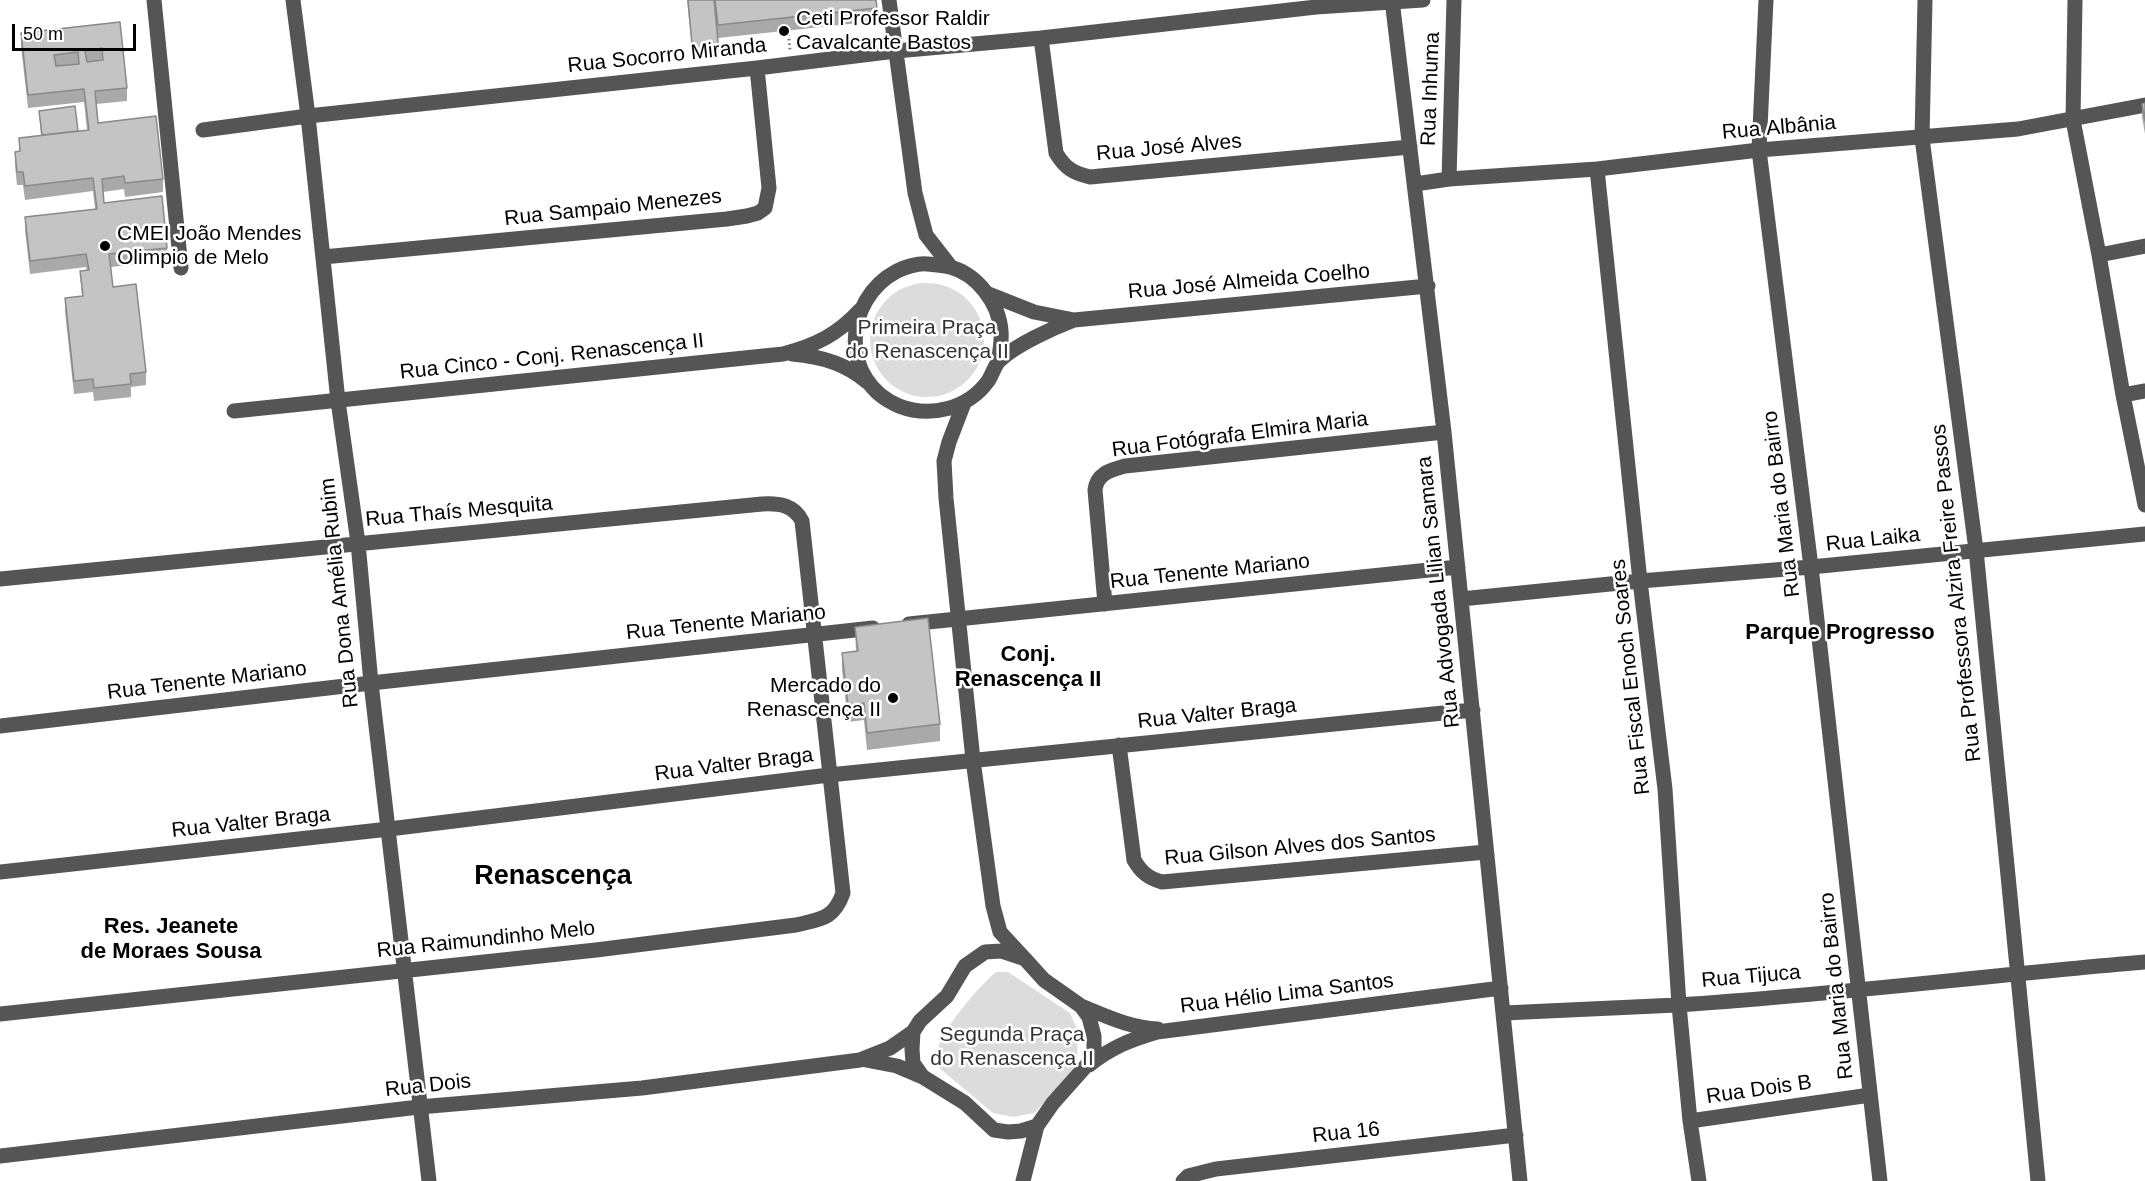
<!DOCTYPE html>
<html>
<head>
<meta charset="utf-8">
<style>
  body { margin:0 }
  #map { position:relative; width:2145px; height:1181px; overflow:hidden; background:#fff; font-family:Arial,sans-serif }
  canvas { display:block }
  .scale { position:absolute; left:12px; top:24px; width:124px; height:27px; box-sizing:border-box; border:3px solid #000; border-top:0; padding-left:8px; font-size:18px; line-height:21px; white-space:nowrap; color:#000; -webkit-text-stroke:4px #fff; paint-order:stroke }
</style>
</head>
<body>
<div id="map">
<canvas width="2145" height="1181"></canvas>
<div class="scale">50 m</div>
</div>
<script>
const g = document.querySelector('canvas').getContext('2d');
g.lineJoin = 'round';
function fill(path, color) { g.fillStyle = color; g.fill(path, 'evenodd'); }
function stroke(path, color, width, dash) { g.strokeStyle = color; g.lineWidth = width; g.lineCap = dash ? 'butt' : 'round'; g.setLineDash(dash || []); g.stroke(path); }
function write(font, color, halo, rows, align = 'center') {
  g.font = font + ' Arial,sans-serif'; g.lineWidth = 5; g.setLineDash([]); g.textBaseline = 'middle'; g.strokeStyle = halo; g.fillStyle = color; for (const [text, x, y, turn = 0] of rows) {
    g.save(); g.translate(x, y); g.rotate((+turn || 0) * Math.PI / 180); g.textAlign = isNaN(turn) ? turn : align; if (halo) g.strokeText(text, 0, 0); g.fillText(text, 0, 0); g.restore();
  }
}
fill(new Path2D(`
  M870 340a57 57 0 1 1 114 0a57 57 0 1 1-114 0Z
  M996,972H1008L1070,1013L1078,1032L1077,1058L1073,1069L1064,1083L1034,1113L1013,1117L993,1113L938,1067C938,1062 937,1057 937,1052C940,1031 980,985 996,972Z`), '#dcdcdc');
stroke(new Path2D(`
  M788,30L790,50`), '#777', 3, [1.5, 3]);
stroke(new Path2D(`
  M154,0L181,268
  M293,0L308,116L338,401L358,543L371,683L429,1181
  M889,0L915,193L926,235L951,267
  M1392,0L1444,432L1520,1181
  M1766,0L1759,150L1811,567L1880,1181
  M1925,0L1922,138L1976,550L2038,1181
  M2075,0L2073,120L2099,255L2123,395L2145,505
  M1041,38L1056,153C1065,168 1073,173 1090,177L1410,147
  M203,130L308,116L757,68L896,51L1041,38L1316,7L1423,0
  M1597,169L1640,581L1665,789L1679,1005L1690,1121L1699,1181
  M1449,179L1454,0
  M1415,184L1449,179L1597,169L1759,150L2018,129L2145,105
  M2099,255L2145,246
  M323,257L727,219L747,216L758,213L765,208L769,188L757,68
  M986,293L1034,312L1074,320
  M792,354C819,356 847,364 867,382
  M998,362C1000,351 1002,341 1001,331C999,303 977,274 950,267C943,265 935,265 927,264C918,263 905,267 897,271C842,300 840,382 899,406C930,418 968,409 988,381C992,375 994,367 999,361C1015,345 1053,328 1074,320L1428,286
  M2123,395L2145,391
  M964,403L949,442L944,461L946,498L973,760L993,906L1000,932L1025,959
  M234,411L783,354C816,345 837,335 860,310
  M0,579L762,504C779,503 794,505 802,521L843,893C834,919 821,919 796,925L596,950L0,1014
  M1461,599L1640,581L1811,567L2145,534
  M1105,604L1095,490C1097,473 1111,470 1125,466L1444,432
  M909,624L1458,567
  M0,726L371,683L873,628
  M1119,745L1134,860C1141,872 1148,878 1162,882L1486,852
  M0,872L389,829L829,775L1473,710
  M1001,951L1025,959L1044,980L1081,1006L1089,1017L1094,1036V1057L1053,1103L1037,1126L1021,1131L1008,1132L994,1130L965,1103L923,1077L913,1063L912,1049L913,1032L920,1021L947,996L965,966L985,952Z
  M1081,1006C1106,1016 1130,1028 1158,1029
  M1504,1013C1562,1010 1620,1008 1677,1005C1834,995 1989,975 2145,962
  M866,1060L897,1066L923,1077
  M1089,1065C1112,1047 1130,1040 1157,1032L1501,988
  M1690,1121L1870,1095
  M0,1156L419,1107L642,1088L860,1060L890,1048L913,1032
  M1023,1181L1037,1126
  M1183,1181L1188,1176L1216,1169L1516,1135`), '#555', 15);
fill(new Path2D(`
  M687,0L715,12L714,0H876L877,21L718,38L719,56L693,59Z
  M120,22L127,88V101L96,104L98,123L163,179V192L125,197L124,189L103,192L104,203L167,248V261L111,267L113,287L146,372V385L131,387V397L94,401L93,392L74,394L65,312V298L82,296L80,271H87L86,267L30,274L25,230V217L95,209L93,191L25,200L23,185H17L15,165V152L19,151V138L41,135L39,111L78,131L87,130L84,102L28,108L21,46V33Z
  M2145,103V134L2142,117V104Z
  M855,627L940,724V741L867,750L864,720L848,722L842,670V653L856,652Z`), '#a9a9a9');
const building = new Path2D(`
  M688,0H714L719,52L693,55Z
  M715,0H876L877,8L718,25Z
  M120,22L127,88L95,91L98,123L156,116L163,179L125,183L124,176L102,179L104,203L162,196L167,248L109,254L113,287L136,284L146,372L130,374L131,384L94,388L93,379L74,381L65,298L83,296L80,271L89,270L86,254L30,261L25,217L97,209L93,178L25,186L23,172H17L15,152L20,151L19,138L89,130L84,89L28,95L21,33ZM102,48L103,60L87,62L85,51ZM78,52L79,64L56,66L54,55Z
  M2145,103V121L2142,104Z
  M75,106L78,131L42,135L39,111Z
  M928,618L940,724L867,733L864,703L848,705L842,653L858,651L855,627Z`);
fill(building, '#c4c4c4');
stroke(building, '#898989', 1.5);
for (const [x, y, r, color] of [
  [784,31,6,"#000"],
  [105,246,6,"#000"],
  [893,698,6,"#000"]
]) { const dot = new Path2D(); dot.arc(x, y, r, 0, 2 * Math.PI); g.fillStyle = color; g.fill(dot); stroke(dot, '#fff', 2); }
write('21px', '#000', '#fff', [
  ["Ceti Professor Raldir",796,19],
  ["Cavalcante Bastos",796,43],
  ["CMEI João Mendes",117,234],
  ["Olimpio de Melo",117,258],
  ["Mercado do",881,686,"right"],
  ["Renascença II",881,710,"right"]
], 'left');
write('21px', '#000', '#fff', [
  ["Rua Socorro Miranda",667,56,-6],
  ["Rua Inhuma",1431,89,-88],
  ["Rua Albânia",1779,128,-5],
  ["Rua José Alves",1169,148,-5],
  ["Rua Sampaio Menezes",613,208,-6],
  ["Rua José Almeida Coelho",1249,282,-5],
  ["Rua Cinco - Conj. Renascença II",552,357,-6],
  ["Rua Fotógrafa Elmira Maria",1240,435,-7],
  ["Rua Maria do Bairro",1782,504,-97],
  ["Rua Thaís Mesquita",459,512,-5],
  ["Rua Laika",1873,540,-6],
  ["Rua Tenente Mariano",1210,572,-6],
  ["Rua Advogada Lilian Samara",1439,592,-96],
  ["Rua Dona Amélia Rubim",340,593,-96],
  ["Rua Professora Alzira Freire Passos",1957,593,-96],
  ["Rua Tenente Mariano",726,623,-6],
  ["Rua Fiscal Enoch Soares",1631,677,-96],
  ["Rua Tenente Mariano",207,681,-7],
  ["Rua Valter Braga",1217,714,-6],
  ["Rua Valter Braga",734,765,-7],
  ["Rua Valter Braga",251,823,-6],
  ["Rua Gilson Alves dos Santos",1300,847,-5],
  ["Rua Raimundinho Melo",486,940,-6],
  ["Rua Tijuca",1751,977,-5],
  ["Rua Maria do Bairro",1837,986,-96],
  ["Rua Hélio Lima Santos",1287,994,-7],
  ["Rua Dois",428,1086,-6],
  ["Rua Dois B",1759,1090,-8],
  ["Rua 16",1346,1133,-6]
]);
write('21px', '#333', '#fff', [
  ["Primeira Praça",927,328],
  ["do Renascença II",927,352],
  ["Segunda Praça",1012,1035],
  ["do Renascença II",1012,1059]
]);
write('bold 22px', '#000', '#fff', [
  ["Parque Progresso",1840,633],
  ["Conj.",1028,655],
  ["Renascença II",1028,680],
  ["Res. Jeanete",171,927],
  ["de Moraes Sousa",171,952]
]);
write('bold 27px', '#000', '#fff', [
  ["Renascença",553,877]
]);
</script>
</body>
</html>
